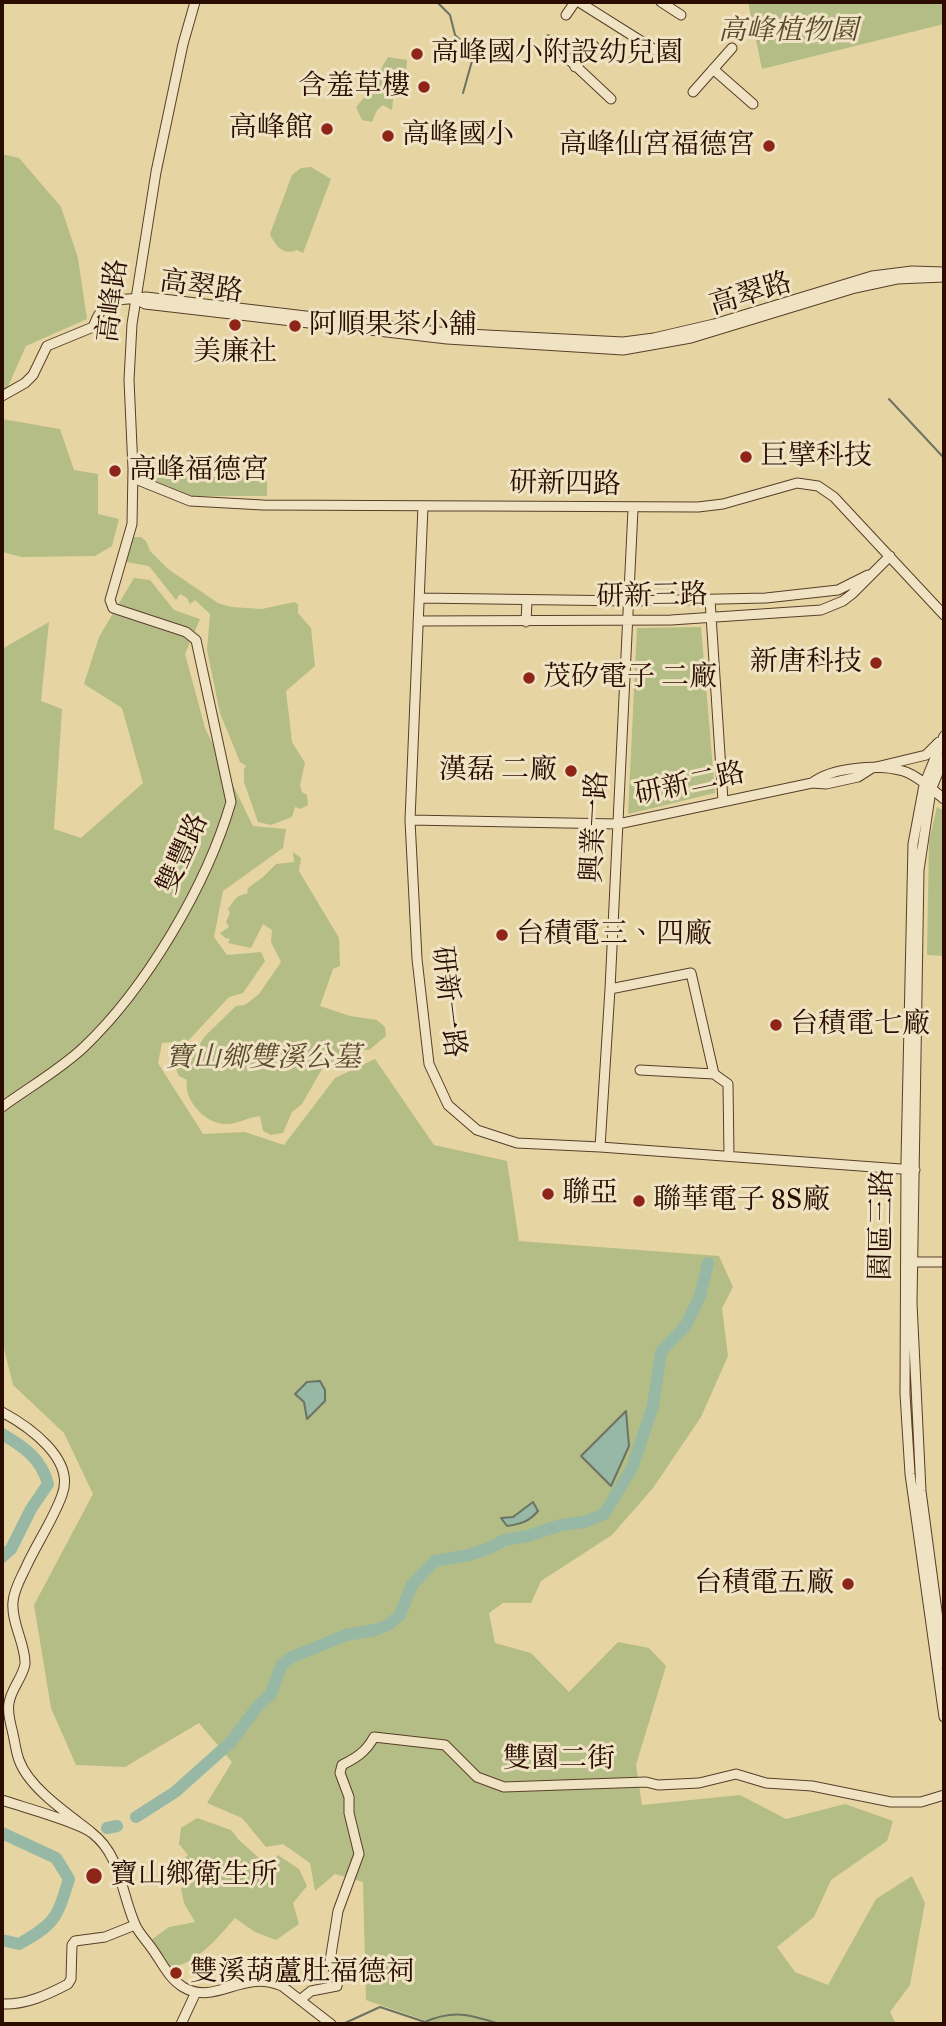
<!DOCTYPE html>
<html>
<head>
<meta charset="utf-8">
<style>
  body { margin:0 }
  #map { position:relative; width:946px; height:2026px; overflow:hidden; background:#e6d4a3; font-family:"IM FELL Great Primer",serif }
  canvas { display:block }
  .frame { position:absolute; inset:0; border:4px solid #2a0c00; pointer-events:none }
</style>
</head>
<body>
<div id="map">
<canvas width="946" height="2026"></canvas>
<div class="frame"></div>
</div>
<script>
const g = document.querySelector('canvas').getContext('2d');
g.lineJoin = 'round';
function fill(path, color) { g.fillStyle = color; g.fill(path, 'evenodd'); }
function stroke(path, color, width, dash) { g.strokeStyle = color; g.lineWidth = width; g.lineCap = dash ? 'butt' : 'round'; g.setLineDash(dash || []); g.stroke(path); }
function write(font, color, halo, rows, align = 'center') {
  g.font = font + ' "IM FELL Great Primer","Noto Serif TC",serif'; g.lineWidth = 6; g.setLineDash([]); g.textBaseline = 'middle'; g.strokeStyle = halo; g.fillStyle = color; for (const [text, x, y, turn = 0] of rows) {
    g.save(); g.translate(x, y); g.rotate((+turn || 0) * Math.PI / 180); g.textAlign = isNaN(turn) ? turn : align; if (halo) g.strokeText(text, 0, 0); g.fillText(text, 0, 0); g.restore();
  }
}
fill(new Path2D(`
  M748,2H944V24L762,69Z
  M388,57L407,60L405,91H394L392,110L383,105L377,110L372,122L362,120L356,107L378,82L382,67Z
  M2,154L19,158L61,207L78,258L87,319L26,346L2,400Z
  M311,167L331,179L303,253L297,250C284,256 275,246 270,234L292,175L301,168Z
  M2,419L60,429L74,470L98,474V514L119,519L112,546L95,556L22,557L2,552Z
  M267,476V496H191L148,478Z
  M129,537H141L146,541L150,551L168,569L218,603L231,607L262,609L294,602L298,604V613L311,628L315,666L286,691L292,742L305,763L300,785L302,792L307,795L308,805L300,809L295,807L292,817L271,825L258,822L244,782V769L246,766L240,762L220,713L207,650L210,614L195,600L190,604L187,598L180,594L176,600L149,566L121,561Z
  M134,578L150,580L174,610L200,619L185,654L205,728L253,826L286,829L283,848L223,891L214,937L227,955L261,952L265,961L243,993L229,997L188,1041L162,1043L158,1063L203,1134L245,1132L284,1145L335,1078L375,1059L434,1145L507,1161L519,1241L719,1256L733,1287L722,1308L728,1356L701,1417L653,1488L612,1535L541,1581L531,1603H503L489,1613L495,1643L531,1653L569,1692L618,1642L649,1648L666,1666L636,1765L642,1805L740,1795L786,1819L845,1804L893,1821L887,1841L831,1880L814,1917L777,1947L795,1972L828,1985L876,1899L912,1876L925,1903L910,1985L890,2012L896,2024H435L366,2000L363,1882L335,1874L315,1891L310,1863L283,1844L266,1847L242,1818L207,1803L232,1762L199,1723L125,1767L76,1765L51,1708L34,1605L93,1494L64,1433L13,1385L2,1341V649L49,622L41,701L62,709L54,829L81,838L143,783L122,708L84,684L99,637Z
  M701,627L715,793L628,814L637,628Z
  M937,807L944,811V956L927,955L929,841Z
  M293,852L301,858L299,871L339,938L340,966L333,969L320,1006L350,1016L377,1020L385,1027L386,1036L369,1050H363L355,1057L351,1051L341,1061L336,1059L329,1067L326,1062L302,1104L292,1112L283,1133L271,1135L263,1131L260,1116C249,1117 237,1124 227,1124C206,1125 183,1100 187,1080L179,1076L169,1053H187L192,1056L205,1036L236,1006L245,1005L259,994L281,962L271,942L272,930L263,924L251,948L228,943L230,939L225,938L220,933L229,927L226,922L230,913L228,909C234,901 235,895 247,894L248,888L263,877L276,864L294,862Z
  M197,1818L231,1830L239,1840L268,1866L278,1855L299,1869L307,1886L293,1903L299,1924L276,1940L255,1932L235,1918C215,1941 197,1963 167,1969L151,1940L169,1927L195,1922L184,1903L181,1888L192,1883L181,1862L188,1855L179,1844L181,1828Z`), '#b4bd86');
const water = new Path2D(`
  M320,1381L325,1390V1401L307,1419L304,1402L295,1394L307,1382Z
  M626,1411L629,1446L611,1486L581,1456Z
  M533,1502L538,1511C529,1522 520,1524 507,1526L501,1518L513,1517Z`);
fill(water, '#96b8a5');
stroke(water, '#6b7363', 2);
stroke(new Path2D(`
  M437,2L450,15L455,35L469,48L472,61L463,93
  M889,399L944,458
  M345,2023L380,2007L425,2022C454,2009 471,2015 500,2024`), '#6b7363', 2);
stroke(new Path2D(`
  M2,1434C24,1447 41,1458 48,1484L31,1509L11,1549L2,1557
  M136,1817L175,1792L231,1742L257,1707L271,1694L281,1666L290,1658L346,1635L375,1630L388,1625L400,1615L412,1585L435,1561L469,1555L490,1548L504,1540L528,1536L561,1525L584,1522L604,1514L632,1468L653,1406L661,1352L686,1325L700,1296L708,1263
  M107,1828L117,1826
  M2,1833L56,1858L69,1879C57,1918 55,1924 19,1944L2,1940`), '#96b8a5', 12);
const minor = new Path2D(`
  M579,2L660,53
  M661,2L681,15
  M566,15L575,2
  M548,40L611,99
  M575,67L594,46
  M713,69L753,104
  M693,92L732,48
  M136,299L145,304L447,339L623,350L691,338L855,288L897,279L944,277
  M2,396L25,383L33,375L47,346L93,327C106,293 116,302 146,297L448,333L623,342L654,338L714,324L872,276L912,271L944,272
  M133,478L190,501L263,505L698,507L723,504L797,483L818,486L834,497L944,615
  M423,506L410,820L417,959L429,1064L448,1105L477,1130L517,1143L600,1147L915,1170
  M420,598L631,601L766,598L838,590L868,575
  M710,600L723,801
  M418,621L671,620L821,610L843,601L852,594L890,556
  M526,622L527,600
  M944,736L924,785L913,844L906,1161L905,1394L910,1474L944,1717
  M944,758L931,790L919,870L912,1303L921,1491L944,1664
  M812,783C832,767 878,764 903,771C917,775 933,790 944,799
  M410,820L618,824L812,783L826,784L858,777L872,768L926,755L939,742
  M610,989L691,973L714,1074
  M640,1070L714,1074L728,1084L729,1156
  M2,1107C28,1088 61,1069 84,1047C146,988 207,885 231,802L196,640L186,632L113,608L110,600L132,524L133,469L129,380L132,324L156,172L183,44L195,2
  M600,1147L610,989L633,509
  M907,1262H944
  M2,1412C28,1426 76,1459 62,1495C53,1520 37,1543 26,1567C21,1578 14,1589 13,1602C11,1623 26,1645 25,1664C23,1677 11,1689 9,1703C7,1713 11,1725 13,1734C15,1743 16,1752 19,1760C29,1788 68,1814 90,1831
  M2,1800C22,1807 79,1822 92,1833C121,1855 121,1893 135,1924C138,1932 145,1939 150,1946C161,1960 167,1977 183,1987C206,2001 228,1985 251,1982C262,1980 272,1982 282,1986L331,2024
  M300,2000L311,1991L337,1986L338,1980L330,1961L338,1911L359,1854L349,1813V1797L340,1773L342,1765C356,1758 366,1752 374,1737L445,1745L477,1777L504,1787L646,1782L658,1785L699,1783L736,1774L766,1783L812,1786L891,1802H921L944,1795
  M2,2004C26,2005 47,1995 68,1984L71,1979L72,1945L75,1941L105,1937L135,1925
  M181,2024L196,1992`);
stroke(minor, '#593e29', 11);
stroke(minor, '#efe3c3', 9);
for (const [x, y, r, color] of [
  [417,54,7,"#8f2418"],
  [424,87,7,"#8f2418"],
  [327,129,7,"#8f2418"],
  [388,136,7,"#8f2418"],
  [769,146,7,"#8f2418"],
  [235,325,7,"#8f2418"],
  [295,326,7,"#8f2418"],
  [746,457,7,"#8f2418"],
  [115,471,7,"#8f2418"],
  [876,663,7,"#8f2418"],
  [529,678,7,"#8f2418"],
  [571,771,7,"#8f2418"],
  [502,935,7,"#8f2418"],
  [776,1025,7,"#8f2418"],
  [548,1194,7,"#8f2418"],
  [639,1201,7,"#8f2418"],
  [848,1584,7,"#8f2418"],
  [94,1876,9,"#8f2418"],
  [176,1973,7,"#8f2418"]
]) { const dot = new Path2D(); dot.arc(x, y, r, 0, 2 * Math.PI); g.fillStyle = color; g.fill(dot); stroke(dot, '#efe3c3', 2.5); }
write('italic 28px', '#5a4a2f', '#efe3c3', [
  ["高峰植物園",788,32],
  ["寶山鄉雙溪公墓",263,1059]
]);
write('28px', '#2a0c00', '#efe3c3', [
  ["高峰國小附設幼兒園",431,54],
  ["含羞草樓",410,87,"right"],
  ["高峰館",313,129,"right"],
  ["高峰國小",402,136],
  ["高峰仙宮福德宮",755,146,"right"],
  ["阿順果茶小舖",309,326],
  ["美廉社",235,353,"center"],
  ["巨擘科技",760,457],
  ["高峰福德宮",129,471],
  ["新唐科技",862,663,"right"],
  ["茂矽電子 二廠",543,678],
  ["漢磊 二廠",557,771,"right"],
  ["台積電三、四廠",516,935],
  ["台積電七廠",790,1025],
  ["聯亞",562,1194],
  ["聯華電子 8S廠",653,1201],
  ["台積電五廠",834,1584,"right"],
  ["寶山鄉衛生所",110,1876],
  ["雙溪葫蘆肚福德祠",190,1973]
], 'left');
write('28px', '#2a0c00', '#efe3c3', [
  ["高翠路",201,288,8],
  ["高翠路",751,295,-17],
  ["高峰路",114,301,-83],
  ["研新四路",565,485,1],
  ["研新三路",652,597,-1],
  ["研新二路",690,785,-12],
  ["興業一路",596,827,-87],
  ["雙豐路",184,854,-66],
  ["研新一路",447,1002,83],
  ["園區三路",883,1225,-89],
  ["雙園二街",559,1760]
]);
</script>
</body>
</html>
